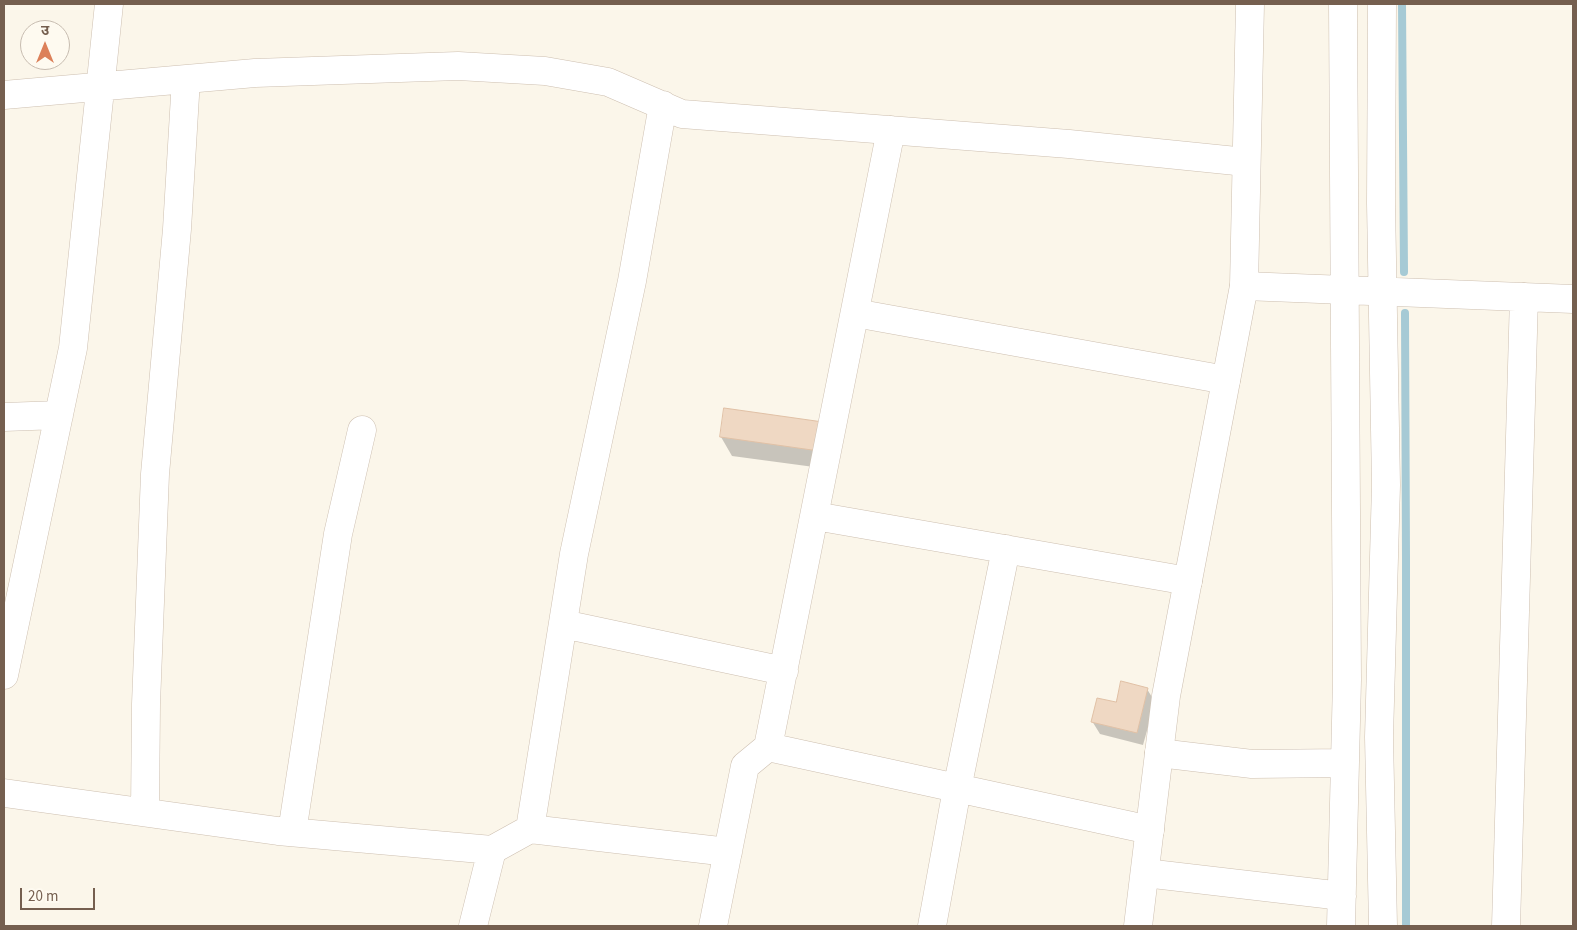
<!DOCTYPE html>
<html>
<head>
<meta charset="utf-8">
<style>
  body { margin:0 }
  #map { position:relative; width:1577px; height:930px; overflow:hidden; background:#fbf6ea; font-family:"Source Sans 3","Noto Sans Devanagari",sans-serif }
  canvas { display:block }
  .frame { position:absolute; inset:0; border:5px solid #755f4f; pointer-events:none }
  .north { position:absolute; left:20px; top:20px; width:50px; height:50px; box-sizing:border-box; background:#fefaf0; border:1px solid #c7bcb0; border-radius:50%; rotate:0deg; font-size:14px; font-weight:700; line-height:20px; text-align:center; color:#755f4f }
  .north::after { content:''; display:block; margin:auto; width:18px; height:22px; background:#dc8059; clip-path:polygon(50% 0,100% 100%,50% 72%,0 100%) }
  .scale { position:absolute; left:20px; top:888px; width:75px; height:22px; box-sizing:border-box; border:2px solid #755f4f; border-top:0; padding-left:6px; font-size:15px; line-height:18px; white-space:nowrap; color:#755f4f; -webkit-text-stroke:4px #fefaf0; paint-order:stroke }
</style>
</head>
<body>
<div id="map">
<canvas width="1577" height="930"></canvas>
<div class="frame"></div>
<div class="north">उ</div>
<div class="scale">20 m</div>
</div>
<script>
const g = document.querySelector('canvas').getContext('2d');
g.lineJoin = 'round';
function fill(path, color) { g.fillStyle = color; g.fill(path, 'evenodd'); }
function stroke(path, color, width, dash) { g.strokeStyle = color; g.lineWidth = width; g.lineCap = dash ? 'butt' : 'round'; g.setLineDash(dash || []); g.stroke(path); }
fill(new Path2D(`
  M823,423L829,469L732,456L721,437Z
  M1147,689L1155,702L1143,745L1100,734L1092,721L1117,704Z`), '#0003');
stroke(new Path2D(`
  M1402,4L1404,272
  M1405,313L1406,559V926`), '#a6cad5', 8);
const building = new Path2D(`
  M724,408L823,422L819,451L720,437Z
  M1121,681L1148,688L1137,733L1091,722L1097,698L1116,702Z`);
fill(building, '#efd8c3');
stroke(building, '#e0c0a5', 1);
const minor = new Path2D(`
  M1382,4L1381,203L1386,485L1379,737L1383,926
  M4,95L255,73L458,66L545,71L608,82L682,114L1069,144L1246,162
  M891,130L768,747L1150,830
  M1244,286L1573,299
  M855,313L1226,380
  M4,417L59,415
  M815,516L1188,581
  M563,624L784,671
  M4,675L73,348L109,4
  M1159,753L1252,764L1345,763
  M4,793L278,831L492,850L473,926
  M145,812L146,704L155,474L177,229L186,79
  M530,829L574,554L632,281L663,105
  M292,832L338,534L362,430
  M492,850L530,829L728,852
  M1145,873L1342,896
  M713,926L745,766L768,747
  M932,926L957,789L1006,549
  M1341,926L1347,680L1343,4
  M1506,926L1524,297`);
const tertiary = new Path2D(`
  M1138,926L1166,696L1244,286L1250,4`);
stroke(minor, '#cdbfb0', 29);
stroke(tertiary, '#cdbfb0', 29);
stroke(minor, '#fff', 28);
stroke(tertiary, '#fff', 28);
</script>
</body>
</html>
